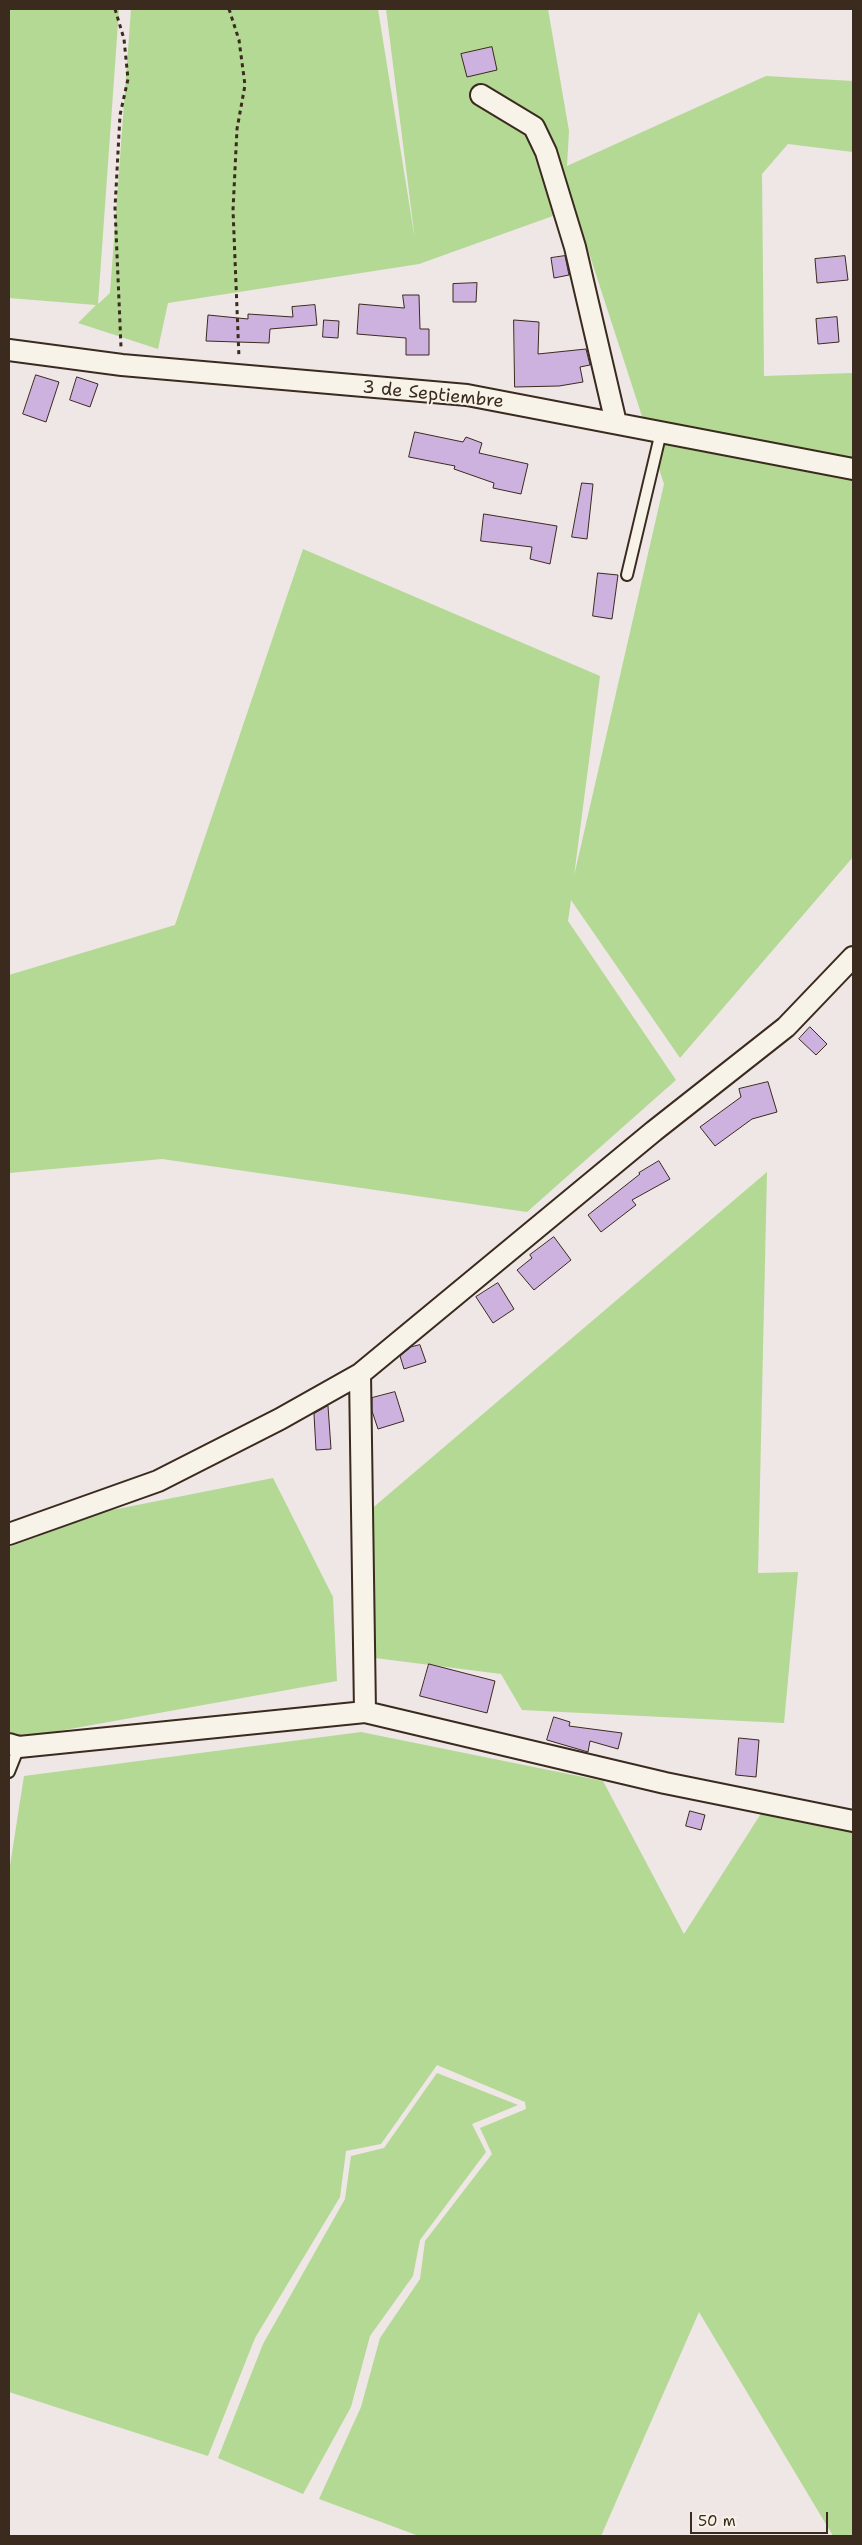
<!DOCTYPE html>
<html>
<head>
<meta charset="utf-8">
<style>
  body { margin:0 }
  #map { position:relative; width:862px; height:2545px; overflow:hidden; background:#efe6e6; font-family:"Shantell Sans",sans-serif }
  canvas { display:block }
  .frame { position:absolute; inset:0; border:10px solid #3b2a1e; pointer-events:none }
  .scale { position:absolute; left:690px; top:2512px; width:138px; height:22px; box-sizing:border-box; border:2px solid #3b2a1e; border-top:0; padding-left:6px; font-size:15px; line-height:18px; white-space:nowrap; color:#3b2a1e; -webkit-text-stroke:4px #f7f3e8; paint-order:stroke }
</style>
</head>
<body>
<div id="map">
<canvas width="862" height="2545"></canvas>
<div class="frame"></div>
<div class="scale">50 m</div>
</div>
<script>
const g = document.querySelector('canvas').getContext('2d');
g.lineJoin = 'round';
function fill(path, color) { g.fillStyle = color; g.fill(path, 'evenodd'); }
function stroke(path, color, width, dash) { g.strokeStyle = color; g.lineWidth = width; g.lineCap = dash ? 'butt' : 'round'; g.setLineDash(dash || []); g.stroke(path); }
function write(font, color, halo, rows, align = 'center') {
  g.font = font + ' "Shantell Sans",sans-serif'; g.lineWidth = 4; g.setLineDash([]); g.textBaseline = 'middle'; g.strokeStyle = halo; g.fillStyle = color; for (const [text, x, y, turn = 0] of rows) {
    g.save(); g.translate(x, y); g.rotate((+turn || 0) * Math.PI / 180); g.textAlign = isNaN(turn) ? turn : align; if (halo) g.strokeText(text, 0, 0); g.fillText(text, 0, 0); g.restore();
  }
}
fill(new Path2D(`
  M9,9H119L98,304L110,293L131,9H378L415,240L386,9H548L569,131L567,166L766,76L853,81V152L788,144L762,174L764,376L853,373V857L680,1058L571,900L568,921L676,1080L527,1212L162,1159L9,1173V975L175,925L303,549L600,676L574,876L664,484L566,182L564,212L419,264L168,303L158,349L78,323L96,305L9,298Z
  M767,1172L758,1573L798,1572L784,1723L522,1710L501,1674L367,1657L369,1511Z
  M273,1478L333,1597L337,1681L25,1737L9,1732V1547L107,1511Z
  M361,1732L603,1781L684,1934L762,1812L853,1832V2536H833L699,2312L601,2536H419L319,2499L361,2407L380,2338L420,2279L425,2241L492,2154L480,2128L526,2109L525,2102L437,2065L381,2144L346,2151L340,2197L255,2338L208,2456L9,2392V1872L24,1776Z
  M437,2073L518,2105L472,2124L486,2152L420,2240L413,2276L370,2336L351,2407L303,2494L218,2458L263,2344L345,2199L351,2156L384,2148Z`), '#b3d994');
const building = new Path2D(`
  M492,47L497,70L467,77L461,54Z
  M565,256L569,275L554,278L551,258Z
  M845,256L848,280L817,283L815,259Z
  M477,283L476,302H453V284Z
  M403,295H419L420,329H429V355H406V338L357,334L359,304L404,308Z
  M315,305L317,325L270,329L269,343L206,341L208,315L248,319V314L293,317L292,307Z
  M837,317L839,342L818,344L816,319Z
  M324,320L339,321L338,338L323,337Z
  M514,320L539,322L538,354L586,349L590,365L580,367L583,382L559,386L515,387Z
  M36,375L59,382L46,422L23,414Z
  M77,377L98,384L90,407L70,400Z
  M415,432L463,442L466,437L482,443L479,453L528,464L521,494L493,488L494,483L454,469L455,466L409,457Z
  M582,483L593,484L587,539L572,537Z
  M484,514L557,526L550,564L530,559L532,547L481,541Z
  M598,573L618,575L612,619L593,616Z
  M810,1027L827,1044L816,1055L799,1039Z
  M768,1082L777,1112L752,1119L715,1146L700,1127L741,1097L739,1089Z
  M659,1161L670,1179L632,1200L636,1205L601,1232L588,1215L640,1174L639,1173Z
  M554,1237L571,1260L534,1290L517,1270L532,1258L530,1255Z
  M498,1283L514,1309L493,1323L476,1297Z
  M420,1345L426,1362L404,1369L400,1356L411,1347Z
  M395,1392L404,1421L378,1429L372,1411V1398Z
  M328,1406L331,1449L316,1450L314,1414Z
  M429,1664L495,1681L487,1713L420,1696Z
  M554,1717L570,1722L569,1726L622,1733L618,1749L590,1741L588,1752L547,1740Z
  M739,1738L759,1740L756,1777L736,1775Z
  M690,1811L705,1815L701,1830L686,1826Z`);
fill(building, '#cdb1de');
stroke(building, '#3b2a1e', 1);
const service = new Path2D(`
  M627,575L661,432
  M9,1772L19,1747`);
const minor = new Path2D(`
  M481,95L534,127L546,152L575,247L616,423
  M9,350L122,365L467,395L853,469
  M360,1374L365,1712
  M9,1534L158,1481L280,1419L360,1374L654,1131L786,1027L853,957
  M9,1744L19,1747L365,1712L665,1783L853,1821`);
stroke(service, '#3b2a1e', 14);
stroke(minor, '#3b2a1e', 24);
stroke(new Path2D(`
  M115,9L124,39L128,79L120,115L115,208L121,347
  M229,9L239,40L245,85L237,129L233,210L239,358`), '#3b2a1e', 3, [4, 4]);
stroke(service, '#f7f3e8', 10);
stroke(minor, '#f7f3e8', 20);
write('18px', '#3b2a1e', '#f7f3e8', [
  ["3 de Septiembre",433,395,6]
]);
</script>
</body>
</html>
